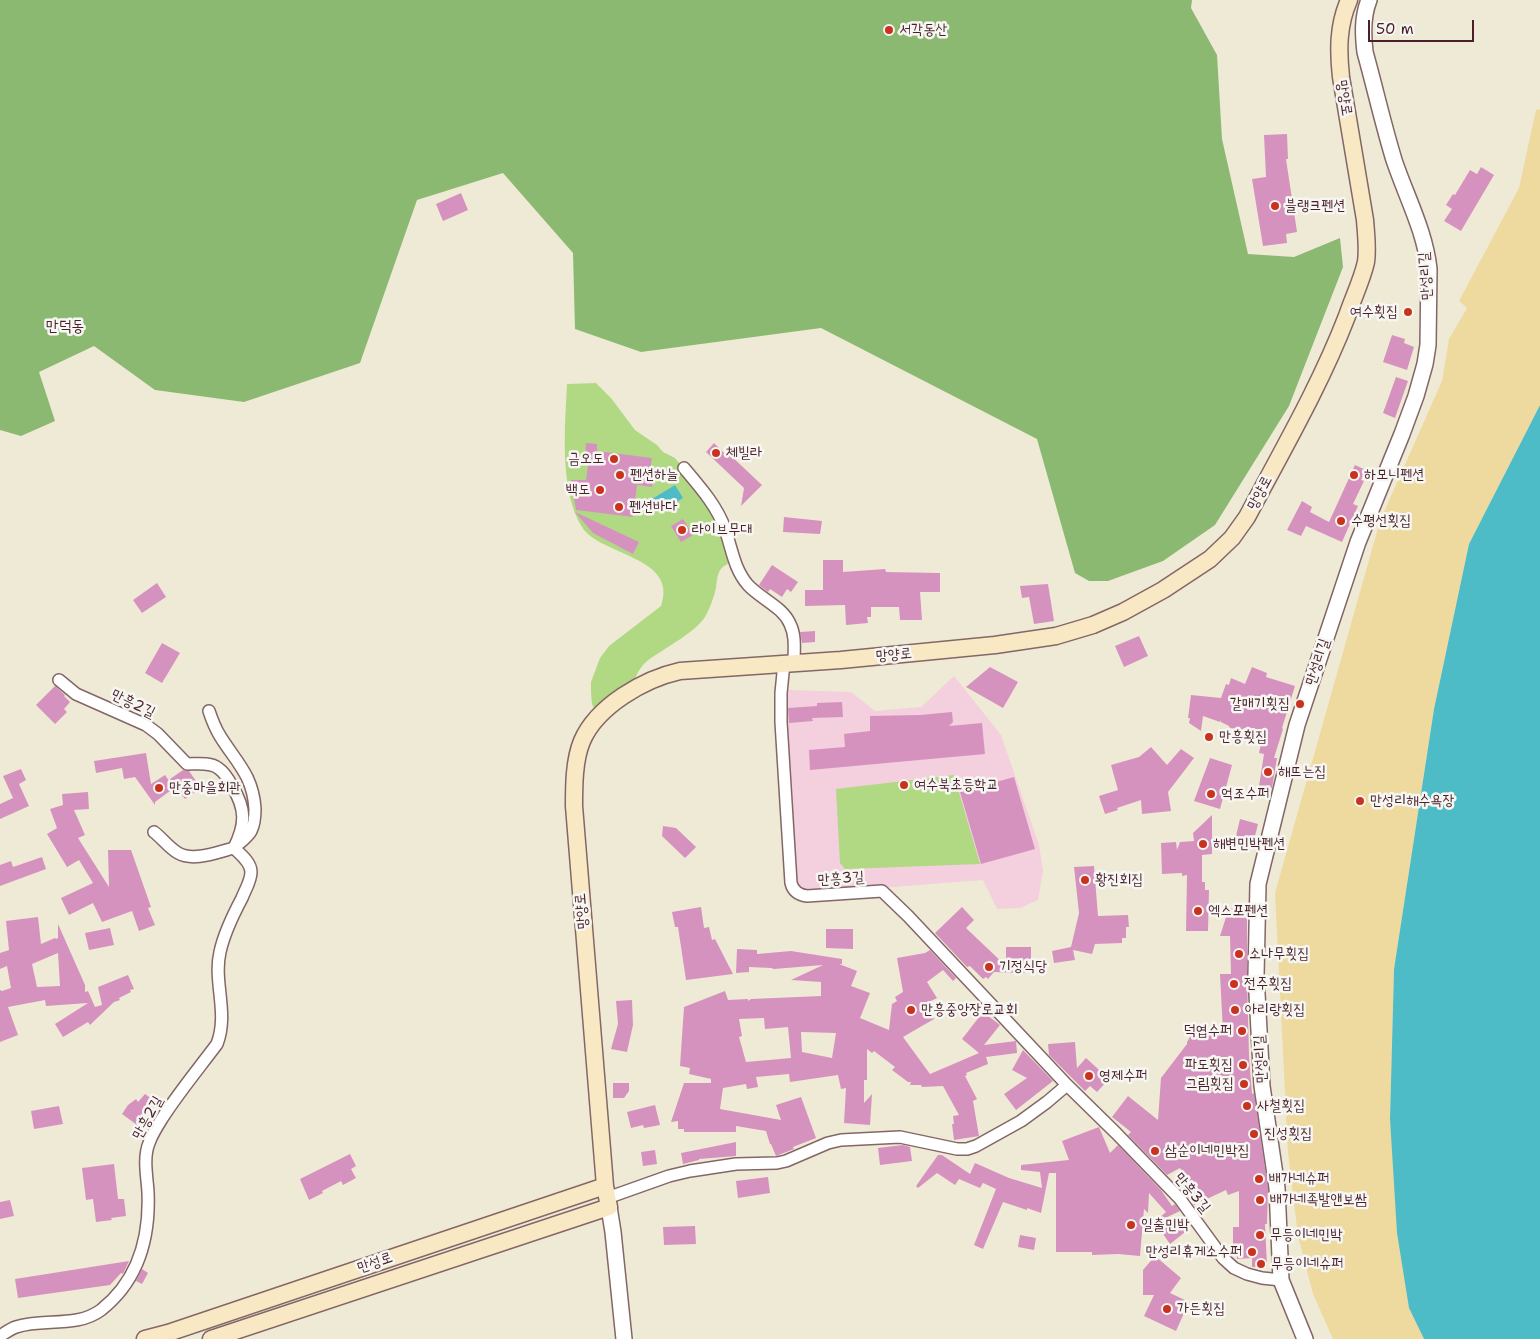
<!DOCTYPE html>
<html>
<head>
<meta charset="utf-8">
<style>
  body { margin:0 }
  #map { position:relative; width:1540px; height:1339px; overflow:hidden; background:#efead6; font-family:"Shantell Sans",sans-serif }
  canvas { display:block }
  .scale { position:absolute; left:1368px; top:20px; width:106px; height:22px; box-sizing:border-box; border:2px solid #4a1f2b; border-top:0; padding-left:6px; font-size:15px; line-height:18px; white-space:nowrap; color:#4a1f2b; -webkit-text-stroke:4px #f6f6f2; paint-order:stroke }
</style>
</head>
<body>
<div id="map">
<canvas width="1540" height="1339"></canvas>
<div class="scale">50 m</div>
</div>
<script>
const g = document.querySelector('canvas').getContext('2d');
g.lineJoin = 'round';
function fill(path, color) { g.fillStyle = color; g.fill(path, 'evenodd'); }
function stroke(path, color, width, dash) { g.strokeStyle = color; g.lineWidth = width; g.lineCap = dash ? 'butt' : 'round'; g.setLineDash(dash || []); g.stroke(path); }
function write(font, color, halo, rows, align = 'center') {
  g.font = font + ' "Shantell Sans","Poor Story",sans-serif'; g.lineWidth = 5; g.setLineDash([]); g.textBaseline = 'middle'; g.strokeStyle = halo; g.fillStyle = color; for (const [text, x, y, turn = 0] of rows) {
    g.save(); g.translate(x, y); g.rotate((+turn || 0) * Math.PI / 180); g.textAlign = isNaN(turn) ? turn : align; if (halo) g.strokeText(text, 0, 0); g.fillText(text, 0, 0); g.restore();
  }
}
fill(new Path2D(`
  M954,676L1001,735L1039,845L1043,871L1038,900L1020,908L997,909L983,880L805,894L794,886L785,699L789,690L851,692L875,711L921,707Z`), '#f4cfdd');
fill(new Path2D(`
  M596,383L611,398L635,430L657,445L663,452L675,458L715,507L734,562C718,566 718,573 716,588C714,597 710,608 705,617C694,634 662,649 646,662C637,671 634,679 632,691L598,717L592,704L591,693V682L600,658L609,646L661,606C679,556 600,556 582,527C559,490 565,427 567,384Z
  M954,775L980,864L845,869L840,863L836,789Z`), '#b1d983');
fill(new Path2D(`
  M0,0H1192L1191,8L1217,55L1222,139L1248,254L1294,257L1340,238L1343,267L1289,406L1215,525L1163,561L1108,581H1089L1075,573L1037,439L821,328L641,352L575,329L573,253L503,173L417,200L360,363L244,402L155,390L94,346L39,372L55,421L21,436L0,430Z`), '#8cb971');
fill(new Path2D(`
  M1540,109V405L1469,544L1434,709L1394,969L1390,1119L1409,1308L1424,1339H1333L1313,1294L1298,1236L1288,1153L1275,893L1380,521L1442,381L1449,339L1467,308L1459,301L1519,188L1536,110Z`), '#eeda9e');
fill(new Path2D(`
  M1540,405V1339H1424L1409,1308L1397,1233L1390,1119L1394,969L1434,709L1469,544Z
  M675,485L683,498L660,512L652,499Z`), '#4ebcc6');
fill(new Path2D(`
  M1287,134L1288,159H1286L1297,232L1286,234L1287,243L1263,246L1252,179L1266,177L1264,135Z
  M1481,167L1494,175L1461,231L1444,221L1452,209L1446,205L1453,194L1455,195L1470,170L1477,174Z
  M461,193L468,210L443,221L436,204Z
  M1392,335L1405,339L1404,343L1414,347L1407,370L1383,362Z
  M1396,377L1408,381L1395,418L1383,413Z
  M586,443L597,444V451L652,458L650,471L654,472L652,487L637,485L633,517L576,510L573,492H571V480H586L589,459H585Z
  M714,443L727,456L729,454L762,485L741,506L744,488L706,452Z
  M1355,465L1366,470L1361,480L1364,481L1353,504L1358,506L1342,542L1306,526L1301,536L1287,530L1302,501L1312,507L1310,512L1329,522Z
  M575,512L639,542L633,554L593,533Z
  M784,517L822,521L820,534L783,532Z
  M683,519L693,535L681,542L671,526Z
  M823,560H843V572L885,569L886,572L940,573V592H920L922,620H900L899,607H871V617H867L868,623L846,625L845,605L805,606V590H823Z
  M772,565L798,582L791,592L787,589L782,597L770,589L768,592L759,585Z
  M157,583L166,597L142,613L133,600Z
  M1048,584L1054,621L1034,624L1029,597L1022,598L1020,586Z
  M815,631V642L802,643L800,632Z
  M1139,636L1148,656L1124,667L1115,646Z
  M162,643L180,653L162,683L145,673Z
  M990,667L1018,682L1003,708L966,687Z
  M1252,667L1267,673L1266,677L1295,686L1282,728L1283,729L1274,758H1277L1272,788L1259,786L1264,754L1259,753L1263,734L1244,728L1242,733L1229,727V726L1221,722V720L1220,722L1203,716L1201,731L1189,723L1190,718H1188L1191,695L1221,698L1226,684L1229,685L1231,678L1245,684Z
  M55,686L65,695L64,696L70,702L64,709L67,712L55,724L36,705Z
  M842,702L843,717L812,718L813,721L789,723L788,708L817,706V703Z
  M952,712L953,722L949,726L982,723L985,754L810,770L809,750L845,747L844,734L870,731V716L920,715Z
  M1151,747L1167,765L1181,749L1194,758L1168,792L1171,811L1142,814L1141,800L1117,808L1118,810L1105,814L1099,796L1118,790L1111,765L1139,757Z
  M146,753L151,784L165,775L174,788L155,802V805L135,777L124,779L122,768L96,773L94,761Z
  M1210,758L1232,765L1220,809L1194,801Z
  M21,769L26,780L19,784L29,806L0,819V804L13,798L3,776Z
  M183,770L189,771L201,788L185,799L170,779Z
  M1014,777L1035,849L981,864L960,792Z
  M88,792L89,809L74,810L85,835L78,838L109,887L108,850H131L151,907L148,908L155,925L139,931L132,911L102,922L93,903L69,915L61,898L93,883L79,860L67,867L47,834L57,828L50,809L63,805L62,794Z
  M1212,815V854L1202,855V882H1205V890H1209L1208,931H1186L1187,875L1182,876V873L1162,874L1161,843L1176,842L1177,850L1180,842L1194,841L1193,833Z
  M1240,819L1258,824L1252,848L1240,845L1242,838L1236,836Z
  M663,826L676,828L696,847L685,858L662,836Z
  M42,857L46,869L0,886V865L11,861L13,867Z
  M1094,866L1098,916L1128,915L1129,927H1126V938H1122V943L1095,944L1092,954L1073,950L1075,960L1054,963L1052,951L1071,947L1079,913L1074,867Z
  M701,907L704,928L709,927L712,940L715,939L733,974L686,980L678,927H675L672,912Z
  M962,907L974,920L966,928L1006,966V947H1031V959H1028V969H1025V973L994,972L988,979L986,977L983,979L970,966L967,967L935,933Z
  M1229,908L1247,911V975L1249,1056L1252,1094L1254,1093L1268,1189L1267,1224H1265L1267,1266L1252,1267V1258L1237,1259L1236,1244H1233V1227H1239V1191L1228,1195L1226,1190L1194,1205L1186,1194L1195,1189L1180,1168L1167,1175L1128,1135L1131,1132L1112,1117L1128,1096L1158,1120L1161,1078L1187,1044V1042L1193,1032H1223L1220,974H1231L1230,936H1220Z
  M38,917L41,944L55,938L56,939L58,938V924L85,985V992L88,991L95,1007L102,1005L98,987L128,975L134,989L130,990L131,992L119,998L120,1000L114,1002L90,1025L88,1022L63,1037L55,1024L88,1003L46,1006L45,1000L8,1007L18,1035L0,1042V990L2,991L11,988L7,966L0,969V953L9,950L6,921ZM58,953L60,986L37,987L32,964Z
  M110,928L114,945L89,950L85,933Z
  M826,929H853V949L826,948Z
  M737,949L757,950V954L791,951L842,959V964H839L857,971L851,986L870,993L860,1018L889,1030L892,1004L897,1001L895,997L903,992L897,958L925,953L930,950L956,978L953,981L943,970L927,982L937,998L927,1003L934,1019L903,1037L930,1074L979,1053L962,1039L983,1012L1000,1025L984,1045L1016,1041L1017,1053L986,1057L988,1064L966,1073L967,1075L965,1076L977,1099L973,1101L979,1136L954,1140L952,1124H954L953,1116L959,1115L943,1086L922,1087L921,1085H910L911,1082H908L892,1070L895,1067L874,1051L872,1053L867,1049V1080H864V1103L872,1094L870,1125L844,1123L846,1088L841,1089L838,1075L790,1082L789,1074L756,1077L758,1087L747,1089L746,1084L723,1088L720,1109L781,1120L776,1105L801,1097L816,1138L793,1147L794,1149L776,1156L771,1144H770L766,1131L736,1126V1132H684V1129H678V1121L671,1122L684,1083H711V1079L689,1074L690,1068L680,1066L684,1007L725,991L728,1000L748,999V1001L751,999L821,996V982L791,980L823,965L774,969L771,968L749,967V972L736,973ZM764,1018L765,1029L788,1027L791,1058L746,1062L739,1037L742,1036L739,1019ZM801,1032L836,1033L832,1058L802,1052Z
  M632,1000L633,1025L627,1052L611,1049L618,1024L616,1001Z
  M1075,1042L1077,1068L1086,1058L1109,1079L1097,1092L1090,1086L1085,1091L1049,1055L1048,1044Z
  M1023,1050L1053,1081L1016,1110L1004,1094L1027,1078L1012,1070Z
  M613,1083H629V1091L624,1098H613Z
  M145,1094L156,1102L137,1125L122,1114L128,1105L136,1099L138,1102Z
  M655,1105L660,1125L644,1128L643,1125L631,1128L627,1112Z
  M59,1106L63,1124L34,1129L31,1111Z
  M1099,1127L1110,1153L1118,1145L1161,1190L1172,1206L1175,1204L1180,1211L1161,1220L1159,1218L1166,1212L1149,1193L1148,1213L1144,1209L1140,1256L1118,1254L1092,1255V1252H1056V1173H1049L1041,1213L1027,1208V1210L1003,1202L983,1249L974,1245L996,1189L981,1182L983,1183L980,1188L959,1179L955,1185L937,1173L918,1188L916,1186L938,1155H942L970,1174L975,1163L1009,1178L1042,1188L1040,1172L1021,1170V1165L1069,1160L1062,1141Z
  M736,1142V1156L699,1159V1160L683,1164L681,1153Z
  M903,1145L910,1147L912,1161L880,1165L878,1148Z
  M655,1150L657,1164L643,1166L641,1152Z
  M350,1154L356,1166L351,1169L356,1178L343,1185L341,1181L322,1191L323,1193L309,1200L300,1179Z
  M114,1164L118,1199H124L126,1216L111,1218L112,1220L96,1222L93,1199L86,1200L82,1168Z
  M768,1177L770,1193L738,1198L736,1181Z
  M10,1200L14,1216L0,1219V1202Z
  M1180,1217L1189,1229L1170,1244L1161,1231Z
  M695,1226L696,1244L664,1245L663,1227Z
  M1020,1235L1036,1238L1034,1250L1018,1247Z
  M1155,1256L1181,1278L1170,1293L1189,1302L1176,1331L1144,1316L1154,1295H1143V1270Z
  M129,1261L123,1274L121,1273L110,1285L18,1298L15,1279Z
  M142,1269L148,1273L142,1284L136,1281Z`), '#d692bf');
const minor = new Path2D(`
  M684,468C700,487 717,506 725,529C732,549 734,569 748,585C761,599 783,607 790,624C796,636 794,650 794,662
  M784,663L781,693V722L791,883C793,891 799,895 807,896L882,891L908,916L1067,1085
  M59,680L76,694L146,725L158,734L187,764C197,764 210,762 218,768C224,772 229,780 232,786C246,809 246,824 234,848C217,852 194,862 178,853C169,848 162,838 154,832
  M607,1198L669,1176L690,1171L736,1164L777,1163L786,1161L828,1143L841,1140L900,1137L957,1149H967L976,1146L1021,1121L1047,1102L1067,1085L1116,1133L1180,1199L1223,1258L1234,1268L1247,1274L1262,1278L1281,1280
  M0,1336C5,1333 10,1329 16,1327C43,1318 77,1328 101,1310C139,1280 150,1238 148,1192C147,1176 143,1158 149,1143C152,1134 158,1125 163,1117C180,1091 199,1068 217,1044C229,1013 213,982 220,952C224,933 233,915 242,898C245,890 251,881 251,872C251,862 240,854 234,848C239,843 247,838 251,831C254,825 255,816 255,809C253,775 236,762 220,736C215,728 212,720 209,711`);
const tertiary = new Path2D(`
  M609,1207L613,1232L624,1339
  M1305,1339L1281,1280L1277,1188L1262,1086L1256,975L1258,884L1297,725L1358,542L1402,434L1416,396L1425,364L1428,345L1429,269C1425,231 1406,196 1394,160C1383,124 1375,88 1365,52C1363,35 1362,17 1369,0`);
const secondary = new Path2D(`
  M145,1339L168,1333L605,1186
  M211,1339L609,1207L605,1186L574,806C574,786 574,760 582,741C597,706 644,679 680,671L841,660L995,645L1056,636L1093,625L1123,612L1163,590L1210,559L1232,538L1247,517C1282,451 1320,386 1347,316C1353,298 1362,280 1366,262C1368,248 1366,234 1365,220L1341,77C1338,50 1338,25 1349,0`);
stroke(minor, '#846667', 14);
stroke(tertiary, '#846667', 18);
stroke(secondary, '#846667', 19);
stroke(minor, '#fff', 11);
stroke(tertiary, '#fff', 15);
stroke(secondary, '#f8e8c3', 16);
for (const [x, y, r, color] of [
  [889,30,5,"#c8321e"],
  [1275,206,5,"#c8321e"],
  [1408,312,5,"#c8321e"],
  [716,453,5,"#c8321e"],
  [614,459,5,"#c8321e"],
  [620,475,5,"#c8321e"],
  [1354,475,5,"#c8321e"],
  [600,490,5,"#c8321e"],
  [619,507,5,"#c8321e"],
  [1341,521,5,"#c8321e"],
  [682,530,5,"#c8321e"],
  [1300,704,5,"#c8321e"],
  [1209,737,5,"#c8321e"],
  [1268,772,5,"#c8321e"],
  [904,785,5,"#c8321e"],
  [159,788,5,"#c8321e"],
  [1211,794,5,"#c8321e"],
  [1360,801,5,"#c8321e"],
  [1203,844,5,"#c8321e"],
  [1085,880,5,"#c8321e"],
  [1198,911,5,"#c8321e"],
  [1239,954,5,"#c8321e"],
  [989,967,5,"#c8321e"],
  [1234,984,5,"#c8321e"],
  [911,1010,5,"#c8321e"],
  [1235,1010,5,"#c8321e"],
  [1242,1031,5,"#c8321e"],
  [1243,1065,5,"#c8321e"],
  [1089,1076,5,"#c8321e"],
  [1244,1084,5,"#c8321e"],
  [1247,1106,5,"#c8321e"],
  [1254,1134,5,"#c8321e"],
  [1155,1151,5,"#c8321e"],
  [1259,1179,5,"#c8321e"],
  [1260,1200,5,"#c8321e"],
  [1131,1225,5,"#c8321e"],
  [1260,1235,5,"#c8321e"],
  [1252,1252,5,"#c8321e"],
  [1261,1264,5,"#c8321e"],
  [1167,1309,5,"#c8321e"]
]) { const dot = new Path2D(); dot.arc(x, y, r, 0, 2 * Math.PI); g.fillStyle = color; g.fill(dot); stroke(dot, '#f6f6f2', 2); }
write('15px', '#4a1f2b', '#f6f6f2', [
  ["서각동산",899,30],
  ["블랭크펜션",1285,206],
  ["여수횟집",1398,312,"right"],
  ["체빌라",726,453],
  ["금오도",604,459,"right"],
  ["펜션하늘",630,475],
  ["하모니펜션",1364,475],
  ["백도",590,490,"right"],
  ["펜션바다",629,507],
  ["수평선횟집",1351,521],
  ["라이브무대",692,530],
  ["갈매기횟집",1290,704,"right"],
  ["만흥횟집",1219,737],
  ["해뜨는집",1278,772],
  ["여수북초등학교",914,785],
  ["만중마을회관",169,788],
  ["억조수퍼",1221,794],
  ["만성리해수욕장",1370,801],
  ["해변민박펜션",1213,844],
  ["황진회집",1095,880],
  ["엑스포펜션",1208,911],
  ["소나무횟집",1249,954],
  ["기정식당",999,967],
  ["전주횟집",1244,984],
  ["만흥중앙장로교회",921,1010],
  ["아리랑횟집",1245,1010],
  ["덕엽수퍼",1232,1031,"right"],
  ["파도횟집",1233,1065,"right"],
  ["영제수퍼",1099,1076],
  ["그림횟집",1234,1084,"right"],
  ["사철횟집",1257,1106],
  ["진성횟집",1264,1134],
  ["삼순이네민박집",1165,1151],
  ["배가네슈퍼",1269,1179],
  ["배가네족발앤보쌈",1270,1200],
  ["일출민박",1141,1225],
  ["무등이네민박",1270,1235],
  ["만성리휴게소수퍼",1242,1252,"right"],
  ["무등이네슈퍼",1271,1264],
  ["가든횟집",1177,1309]
], 'left');
write('15px', '#4a1f2b', '#f6f6f2', [
  ["망양로",1344,98,81],
  ["만성리길",1426,276,-94],
  ["망양로",1260,493,-62],
  ["망양로",894,655,-5],
  ["만성리길",1318,662,-72],
  ["만흥2길",133,704,26],
  ["만흥3길",841,879,-4],
  ["망양로",582,911,-95],
  ["만성리길",1261,1059,-93],
  ["만흥2길",148,1118,-61],
  ["만흥3길",1192,1193,50],
  ["만성로",375,1263,-19]
]);
write('16px', '#4a1f2b', '#f6f6f2', [
  ["만덕동",65,327]
]);
</script>
</body>
</html>
